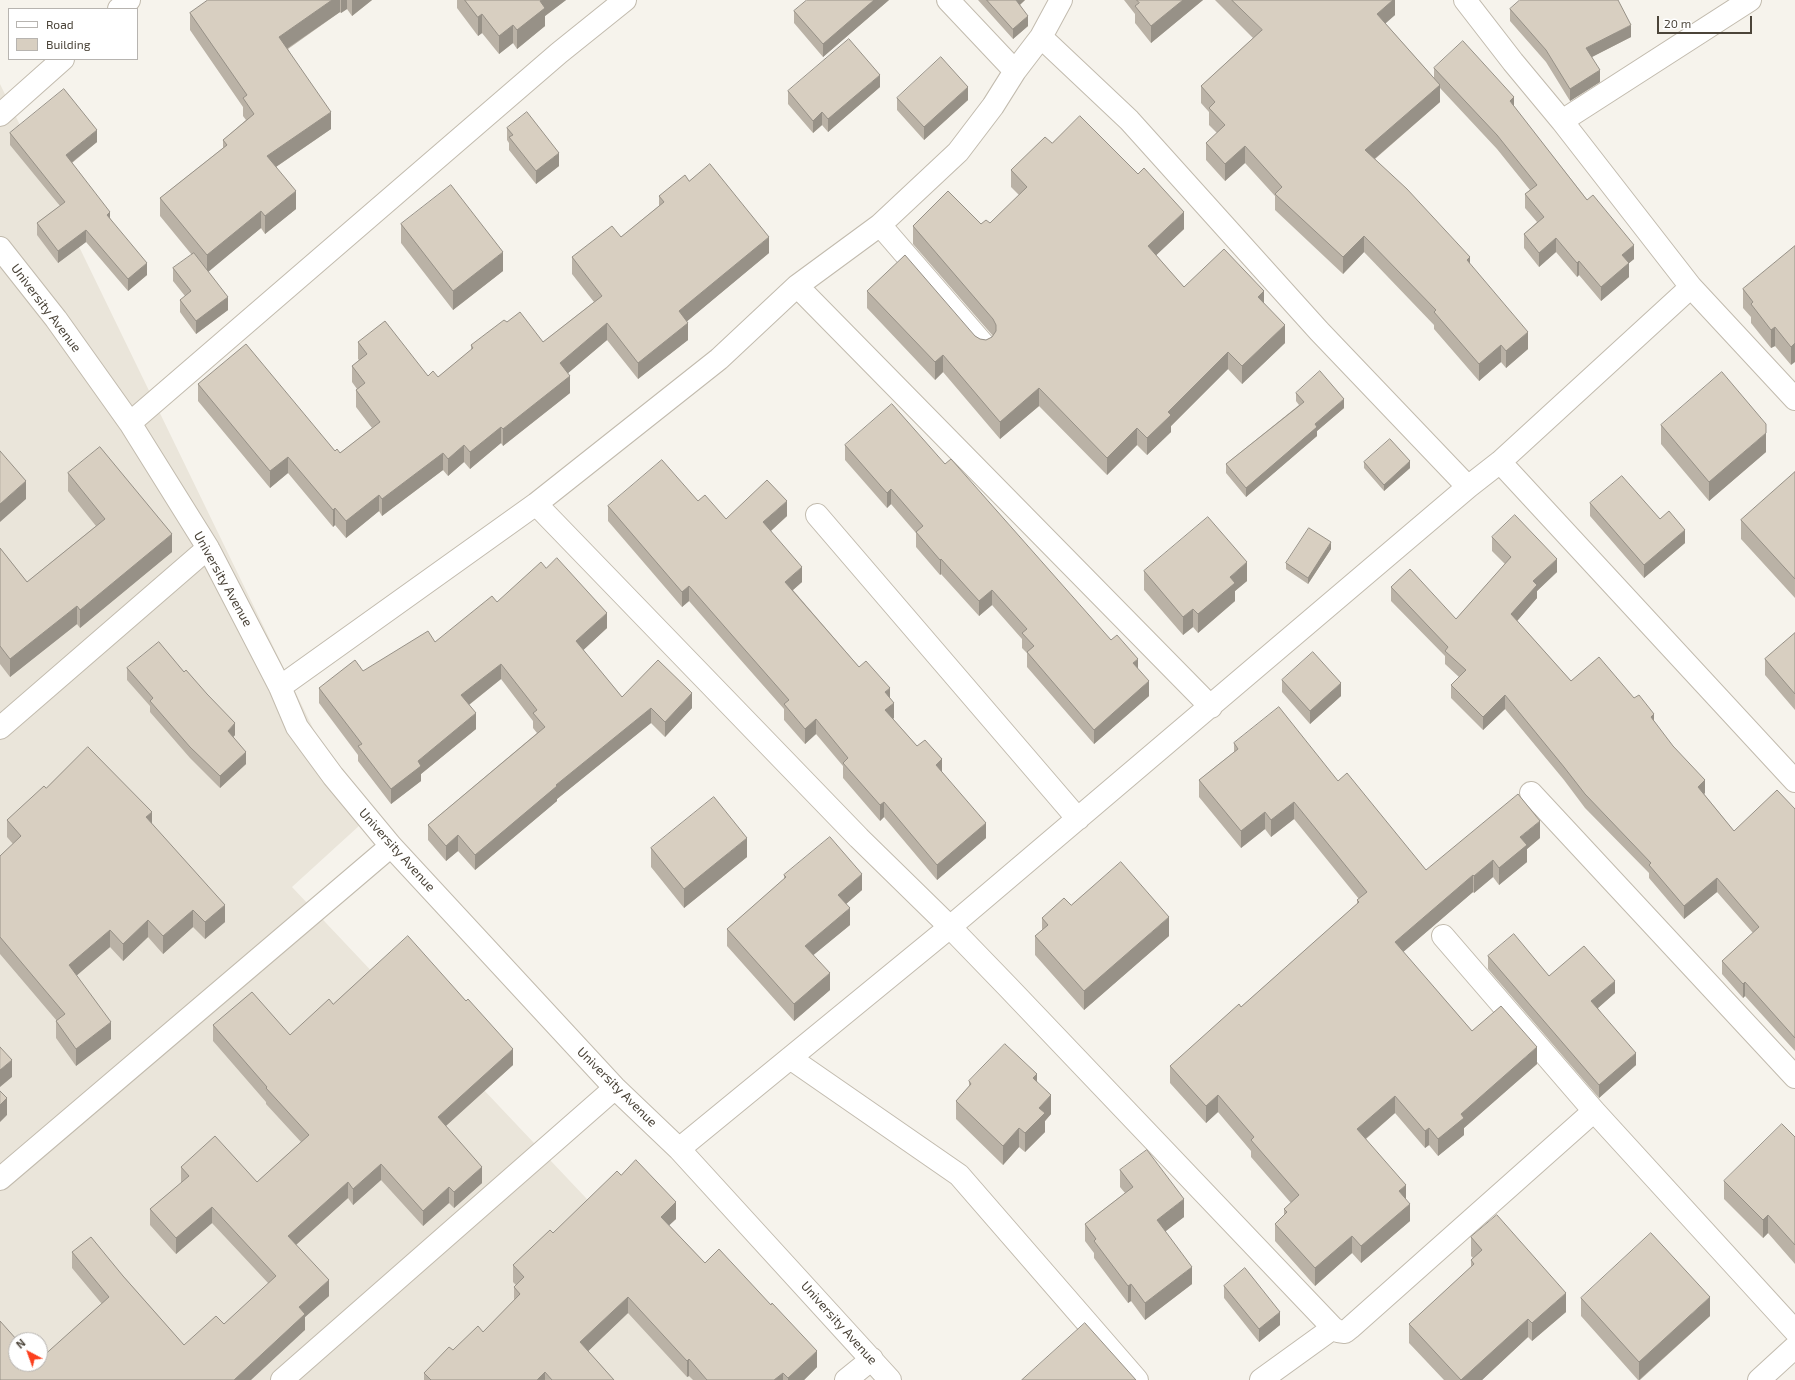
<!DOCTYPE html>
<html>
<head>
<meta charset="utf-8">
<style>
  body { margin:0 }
  #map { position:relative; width:1795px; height:1380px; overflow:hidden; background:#f6f3ec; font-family:"Exo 2",sans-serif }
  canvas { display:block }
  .legend { position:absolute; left:8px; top:8px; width:130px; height:52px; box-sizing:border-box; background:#fff; border:1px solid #b7b4b0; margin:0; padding:5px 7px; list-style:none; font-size:12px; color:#4b4439 }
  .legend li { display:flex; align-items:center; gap:8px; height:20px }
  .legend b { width:20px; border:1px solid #b7b4b0 }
  .north { position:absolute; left:8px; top:1332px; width:40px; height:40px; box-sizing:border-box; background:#fff; border:1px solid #b7b4b0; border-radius:50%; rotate:319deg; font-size:11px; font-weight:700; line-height:16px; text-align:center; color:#4b4439 }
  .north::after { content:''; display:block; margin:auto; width:14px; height:18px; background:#fc3f1d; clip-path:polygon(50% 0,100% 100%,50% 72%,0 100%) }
  .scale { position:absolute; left:1657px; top:16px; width:95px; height:18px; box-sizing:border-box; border:2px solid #4b4439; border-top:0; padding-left:5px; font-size:12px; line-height:14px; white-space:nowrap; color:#4b4439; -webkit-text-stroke:3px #fff; paint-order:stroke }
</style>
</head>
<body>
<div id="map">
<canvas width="1795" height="1380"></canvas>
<ul class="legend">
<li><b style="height:5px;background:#fff"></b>Road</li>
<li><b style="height:11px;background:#d8cfc1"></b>Building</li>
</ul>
<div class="north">N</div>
<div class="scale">20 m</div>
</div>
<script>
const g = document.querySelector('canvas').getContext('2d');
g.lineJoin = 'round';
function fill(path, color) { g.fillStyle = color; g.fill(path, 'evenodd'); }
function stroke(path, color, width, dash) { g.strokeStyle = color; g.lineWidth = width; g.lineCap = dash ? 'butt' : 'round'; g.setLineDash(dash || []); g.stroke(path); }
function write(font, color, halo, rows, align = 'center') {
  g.font = font + ' "Exo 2",sans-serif'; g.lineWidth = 3; g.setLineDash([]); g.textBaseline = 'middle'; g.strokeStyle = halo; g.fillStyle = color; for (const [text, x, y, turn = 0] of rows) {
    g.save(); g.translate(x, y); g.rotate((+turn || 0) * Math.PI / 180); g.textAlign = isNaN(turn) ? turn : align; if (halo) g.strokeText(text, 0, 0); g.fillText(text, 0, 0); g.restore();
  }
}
fill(new Path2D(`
  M0,84L360,825L292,887L758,1380H0ZM16,1340H40V1364H16Z`), '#eae5da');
const minor = new Path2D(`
  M948,0L1015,71
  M1465,0L1513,62L1562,121L1691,287L1795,399
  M119,9L129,0
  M1041,37L1129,120L1319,331L1468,487
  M0,115L63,59
  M1562,121L1750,0
  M880,225L984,345
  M0,248L56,319L130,423L208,548L280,687L297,727L333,776L391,846L615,1088L679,1149L890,1380
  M797,286L1211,707
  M130,423L559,53L625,0
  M1500,462L1795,781
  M536,504L859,838L950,927L1008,987L1333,1328L1338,1331L1345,1332L1350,1328L1594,1111
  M817,515L1078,819
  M280,687L536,504L719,359L797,286L880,225L958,152L993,106L1015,71L1041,37L1061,0
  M0,728L208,548
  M1531,793L1795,1077
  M1443,936L1594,1111L1795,1331
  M790,1058L959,1175L1137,1380
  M679,1149L950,927L1468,487L1500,462L1691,287
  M0,1179L391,846
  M282,1380L615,1088
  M846,1380L872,1359
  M1261,1380L1333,1328
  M1759,1380L1795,1347`);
stroke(minor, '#c2bbae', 24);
stroke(minor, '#fff', 22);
fill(new Path2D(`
  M208,0H372L352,16L347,9L341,13L340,12L288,49L331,129L276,167L296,209L265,234L261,228L208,271L228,310L196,334L180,312V300L185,296L173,281V268L192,255L160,216V198L223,148V140L246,120L243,116V107L190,30V13Z
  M457,0H566L545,16V26L517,49L513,43L499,54L482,33L478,36L457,8Z
  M889,0L823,57L794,23V11Z
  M978,0H1025L1020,5L1028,26L1013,39Z
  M1124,0H1203L1151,43L1135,23V14Z
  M1215,0H1395V15L1385,23L1434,78V68L1514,107L1634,259L1629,263V277L1601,301L1579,275L1577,277L1556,252L1539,267L1524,248V234L1537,222L1525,208V194L1530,190L1497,149L1440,88V102L1375,159L1470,264L1528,349L1506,368L1501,362L1479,381L1434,329V325L1364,252L1343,274L1275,210V196L1245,163L1225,181L1206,160V143L1217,133L1209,125V112L1201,103V86L1253,38Z
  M1510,9L1631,37L1592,57L1600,82L1570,101L1546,62L1510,21Z
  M880,87L828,132L822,125L813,133L788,104V91Z
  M897,98L968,100L924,140L897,110Z
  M507,128L559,166L536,184L509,150V143L507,140Z
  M10,133L97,142L72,163L110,218L147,275L128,291L86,242L58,263L37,235V223L60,206L10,145Z
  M1052,143L1184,229L1156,255L1184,287L1264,303L1285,343L1242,384L1228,369L1171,426V432L1147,455L1137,445L1107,475L1039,406L1000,439L943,372L935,380L867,308V291L975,336L980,339L986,340L992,337L993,336L913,244V226L981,224L990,223L1019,195L1011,187V170Z
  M689,181L769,253L687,321L688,340L638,379L607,340L568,373L570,393L503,446L501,443L470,469L464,462L448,476L443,470L382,516L379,511L346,538L335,525L333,527L288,473L270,488L198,401V384L335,451L340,453L372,428L356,407V390L357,389L352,382V366L359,360L358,359V342L428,376L438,377L471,350V345L507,322L543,342L594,302L572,274V257L621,237L659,206V196Z
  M401,224L503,271L453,310L401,243Z
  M1795,246L1791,365L1775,346L1771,348L1751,323V317L1743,308V289Z
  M1296,393L1344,408L1317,431V436L1246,497L1226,473V464L1299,405L1296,401Z
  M1661,425L1766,452L1709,501L1661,444Z
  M845,445L945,464L1138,669L1149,696L1094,744L1027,667V653L1022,648V639L992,605L979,616L941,574L940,575L916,547V533L891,504L887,508L845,460Z
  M1364,462L1410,468L1384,491L1364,468Z
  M1795,472V598L1741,539V520Z
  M68,473L172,552L80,628L77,624L10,677L0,664V548L27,582L96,526L68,491Z
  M698,501L726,519L787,516L771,531L802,582L793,590L859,667L890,698L894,718L893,719L917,746L942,772L986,838L937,880L884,817L880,821L843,778V766L816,734L805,744L784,720V709L731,649L689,601L682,607L608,521V506Z
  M1590,503L1660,519L1685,543L1644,578L1590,516Z
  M1492,537L1557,572L1537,591V598L1517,621L1571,681L1634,698L1654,721L1705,793L1704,794L1734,831L1795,809V1051L1745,996L1743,998L1722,974V961L1753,933L1717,892L1684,919L1649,878V873L1585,808L1564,780L1505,709L1483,730L1451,698V685L1459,677L1445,664V656L1391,601V587L1456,619L1505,564L1492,551Z
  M1331,549L1308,584L1286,569V563Z
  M546,568L607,628L583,650L622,697L692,708L665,737L651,723L557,799V801L475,870L458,851L446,861L428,840V825L537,733L533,728V721L501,679L469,705L476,729L421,774V781L391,804L358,761V755L319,703V688L363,671L435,642L497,602Z
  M1144,571L1247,581L1235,591V601L1198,633L1193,627L1183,635L1144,590Z
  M1795,633V710L1765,675V659Z
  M127,668L235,735L233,737L246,764L220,788L190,758L150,712V706L127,680Z
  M1282,680L1341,696L1310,724L1282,692Z
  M1234,743L1338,781L1426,870L1540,838L1527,849V862L1499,885L1493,877L1474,893L1473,892L1403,952L1472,1031L1537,1064L1464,1128V1135L1438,1156L1429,1145L1425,1148L1395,1113L1366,1139L1406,1199L1410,1221L1361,1263L1352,1253L1315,1286L1275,1241V1224L1284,1215V1209L1291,1203L1251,1157V1151L1218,1112L1206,1123L1170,1083V1066L1241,1007L1357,904V900L1359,899L1294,819L1271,837L1265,829L1241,848L1199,797V780L1234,752Z
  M46,788L152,824L225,922L205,939L193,927L163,954L148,937L123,961L110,947L76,976L111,1039L76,1066L56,1038V1021H57L0,954V856L13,844L7,837V820Z
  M651,848L747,857L684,908L651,867Z
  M784,875L862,890L846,904L850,925L813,955L830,990L794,1021L727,946V929L784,879Z
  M1042,918L1169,936L1084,1010L1035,955V936L1042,930Z
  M1488,956L1549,976L1615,993L1598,1008L1636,1065L1599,1098L1488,969Z
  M333,1004L513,1065L446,1126L482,1183L454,1208L449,1203L423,1226L381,1180L353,1205L348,1198L296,1245L329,1296L305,1317V1330L40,1364L102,1304L72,1268V1252L123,1276L184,1345L224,1324L269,1284L212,1223L176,1254L150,1225V1209L181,1183V1167L257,1182L301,1142L266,1104V1102L213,1041V1025L290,1035Z
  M969,1081H1037L1051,1114L1045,1121V1132L1025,1152L1019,1147L1003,1165L956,1119V1101L969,1087Z
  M1795,1137V1264L1768,1233L1763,1238L1724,1199V1181Z
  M1120,1170L1184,1217L1165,1231L1192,1284L1145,1320L1131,1301L1128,1303L1094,1258V1253L1085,1241V1224L1125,1193L1120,1187Z
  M621,1175L676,1219L669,1225L705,1263L817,1367L804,1380H693L689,1376L687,1377L628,1313L588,1351L614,1380H424V1373L453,1350L483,1332L514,1301V1287L516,1285L513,1282V1265L553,1233Z
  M1471,1237L1566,1312L1532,1341L1528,1337L1482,1380H1444L1409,1343V1324L1471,1267V1260L1473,1258L1471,1256Z
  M1224,1286L1280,1325L1259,1342L1224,1298Z
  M1581,1298L1710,1316L1640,1380H1638L1581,1316Z`), '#bab2a6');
fill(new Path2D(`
  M332,0H340V12L279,54V37Z
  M341,0H347V9L341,13Z
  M352,0H372L352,16Z
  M542,0H566L545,16V26L517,49V30Z
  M874,0H889L823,57V44Z
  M1015,0H1025L1015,9Z
  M1183,0H1203L1151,43V26Z
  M1393,0H1395V15L1377,31V14Z
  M482,14V33L478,36V17Z
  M1028,16V26L1013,39V29Z
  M513,25V43L499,54V36Z
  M1631,25V37L1586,60V48Z
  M1600,70V82L1570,101V89Z
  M880,75V87L828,132V119Z
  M1440,85V102L1365,167V150Z
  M968,87V100L924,140V127Z
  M1514,97V111L1510,101Z
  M331,112V129L267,173V156Z
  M822,112V125L813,133V121Z
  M97,130V142L66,167V155Z
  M1245,146V163L1225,181V164Z
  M559,153V166L536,184V171Z
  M296,191V209L265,234V216Z
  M261,211V228L207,273V255Z
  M110,212V224L107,215Z
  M1184,212V229L1148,263V246Z
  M86,230V242L58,263V251Z
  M1364,236V252L1343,274V257Z
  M769,237V253L679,328V311Z
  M1556,238V252L1539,267V253Z
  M1634,245V259L1622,269V255Z
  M503,252V271L453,310V291Z
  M1470,257V273L1467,260Z
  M1579,261V275L1577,277V263Z
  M147,263V275L128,291V279Z
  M1629,263V277L1601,301V287Z
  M1264,291V308L1258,297Z
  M228,297V310L196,334V321Z
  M607,323V340L560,380V363Z
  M688,323V340L638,379V363Z
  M1285,325V343L1242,384V366Z
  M1775,327V346L1771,348V330Z
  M1528,332V349L1506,368V351Z
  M1795,343V362L1791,365V347Z
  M1501,345V362L1479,381V364Z
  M1228,352V369L1171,426V432L1147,455V438L1168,412Z
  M943,355V372L935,380V362Z
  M570,376V393L503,446V429Z
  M1039,388V406L1000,439V422Z
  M1344,399V408L1317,431V436L1246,497V488L1315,424Z
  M501,427V443L470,469V452Z
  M1137,428V445L1107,475V458Z
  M1766,433V452L1709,501V482Z
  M464,445V462L448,476V459Z
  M443,453V470L382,516V499Z
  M288,457V473L270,488V471Z
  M1410,461V468L1384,491V485Z
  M26,481V499L0,522V504Z
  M891,489V504L887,508V493Z
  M379,495V511L346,538V521Z
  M787,501V516L763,538V522Z
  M335,508V525L333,527V510Z
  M1685,530V543L1644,578V565Z
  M172,534V552L80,628V610Z
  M1331,542V549L1308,584V578Z
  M941,559V574L940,575V560Z
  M1557,559V572L1537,591V598L1511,628V614L1533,581Z
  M1247,562V581L1235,591V601L1198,633V614L1230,577Z
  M802,567V582L785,597V582Z
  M689,586V601L682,607V592Z
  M992,590V605L979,616V601Z
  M77,606V624L10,677V659Z
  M1193,609V627L1183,635V617Z
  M607,613V628L576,657V641Z
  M1138,659V674L1133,663Z
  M501,664V679L461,711V695Z
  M1149,681V696L1094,744V730Z
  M1341,683V696L1310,724V711Z
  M890,688V703L885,692Z
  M692,693V708L665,737V722Z
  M1505,695V709L1483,730V717Z
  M894,703V718L885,725V710Z
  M651,708V723L557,799V801L475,870V855L556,785Z
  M476,713V729L421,774V781L391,804V789L418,761Z
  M1654,714V728L1651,717Z
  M816,719V734L805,744V729Z
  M235,723V735L228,743V731Z
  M246,752V764L220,788V776Z
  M942,759V775L936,765Z
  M1705,780V793L1698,800V787Z
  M884,802V817L880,821V805Z
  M1294,802V819L1271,837V820Z
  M152,812V829L146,817Z
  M1265,812V829L1241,848V831Z
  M1540,821V838L1527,849V862L1499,885V868L1520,837Z
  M986,823V838L937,880V865Z
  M458,835V851L446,861V846Z
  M747,838V857L684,908V889Z
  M1493,860V877L1474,893V876Z
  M862,874V890L838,911V895Z
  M1473,875V892L1395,959V942Z
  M1717,878V892L1684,919V906Z
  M225,905V922L205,939V922Z
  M850,908V925L805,962V946Z
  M193,910V927L163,954V936Z
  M1169,917V936L1084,1010V991Z
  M148,920V937L123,961V944Z
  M110,930V947L69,982V965Z
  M830,973V990L794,1021V1004Z
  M1615,981V993L1591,1014V1001Z
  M1745,982V996L1743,998V984Z
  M111,1022V1039L76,1066V1049Z
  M1537,1047V1064L1464,1128V1135L1438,1156V1139L1461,1114Z
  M513,1049V1065L438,1133V1117Z
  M1636,1053V1065L1599,1098V1085Z
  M12,1060V1077L0,1087V1070Z
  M1037,1074V1093L1033,1078Z
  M1051,1095V1114L1045,1121V1132L1025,1152V1133L1039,1108Z
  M1218,1095V1112L1206,1123V1106Z
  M1395,1096V1113L1357,1146V1129Z
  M7,1098V1115L0,1122V1105Z
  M1019,1128V1147L1003,1165V1146Z
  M1429,1128V1145L1425,1148V1131Z
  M381,1164V1180L353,1205V1189Z
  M482,1167V1183L454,1208V1192Z
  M348,1182V1198L288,1252V1236Z
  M1406,1185V1202L1399,1191Z
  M449,1187V1203L423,1226V1211Z
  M1184,1199V1217L1157,1238V1220Z
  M676,1202V1219L661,1233V1217Z
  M1410,1204V1221L1361,1263V1246Z
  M212,1207V1223L176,1254V1238Z
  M1768,1215V1233L1763,1238V1220Z
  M1352,1236V1253L1315,1286V1268Z
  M1192,1267V1284L1145,1320V1303Z
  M329,1280V1296L305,1317V1330L251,1380H234L299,1307Z
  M1131,1284V1301L1128,1303V1286Z
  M1566,1293V1312L1532,1341V1323Z
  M628,1297V1313L580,1359V1342Z
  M1710,1297V1316L1639,1380V1362Z
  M1280,1312V1325L1259,1342V1329Z
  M1528,1319V1337L1482,1380H1461Z
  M817,1351V1367L804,1380H788V1378Z
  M689,1359V1376L687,1377V1361Z
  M545,1372V1380H537Z
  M783,1373V1380H774Z`), '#979187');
const building = new Path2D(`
  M208,0H332L279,37L331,112L267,156L296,191L265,216L261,211L207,255L160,198L227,145L223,140L254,114L243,98L247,95L190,13Z
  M465,0H542L540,1L545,8L517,30L513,25L499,36L482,14L478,17Z
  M807,0H874L823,44L794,11Z
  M987,0H1016L1028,16L1013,29Z
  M1137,0H1183L1151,26L1135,6L1139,3Z
  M1232,0H1393L1377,14L1440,85L1365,150L1407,189L1470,257L1467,260L1528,332L1506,351L1501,345L1479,364L1434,312L1436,310L1364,236L1343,257L1275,194L1282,187L1245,146L1225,164L1206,143L1225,125L1209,108L1215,102L1201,86L1262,30Z
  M1520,0H1618L1631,25L1586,48L1600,70L1570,89L1546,50L1510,9Z
  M849,39L880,75L828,119L822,112L813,121L788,91Z
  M1463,41L1514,97L1510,101L1587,200L1593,195L1634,245L1622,255L1629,263L1601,287L1579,261L1577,263L1556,238L1539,253L1524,234L1544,217L1525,194L1537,185L1497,135L1434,68Z
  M941,57L968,87L924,127L897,98Z
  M64,89L97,130L66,155L110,212L107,215L147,263L128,279L86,230L58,251L37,223L65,202L10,133Z
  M527,112L559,153L536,171L509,137L513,135L507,128Z
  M1080,116L1138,174L1144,168L1184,212L1148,246L1184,287L1224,249L1264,291L1258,297L1285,325L1242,366L1228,352L1168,412L1171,415L1147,438L1137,428L1107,458L1039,388L1000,422L943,355L935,362L867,291L905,255L975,336L980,339L986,340L992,337L996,331V325L993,319L913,226L948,191L981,224L986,220L990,223L1027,187L1011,170L1045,137L1052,143Z
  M710,164L769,237L679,311L688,323L638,363L607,323L560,363L570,376L503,429L501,427L470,452L464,445L448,459L443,453L382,499L379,495L346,521L335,508L333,510L288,457L270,471L198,384L246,344L335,451L337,449L340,453L380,422L356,390L365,383L352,366L367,354L358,342L385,321L428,376L433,371L438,377L473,348L471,345L504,320L507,322L520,312L543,342L602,296L572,257L612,226L621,237L664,202L659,196L685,175L689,181Z
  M451,185L503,252L453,291L401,224Z
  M1795,246V343L1791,347L1775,327L1771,330L1751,304L1753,302L1743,289Z
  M194,253L228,297L196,321L180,300L191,291L173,268Z
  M1320,371L1344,399L1315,424L1317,427L1246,488L1226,464L1304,402L1296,393Z
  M1722,372L1766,424V433L1709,482L1661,425Z
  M892,404L945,464L951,459L1111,640L1117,635L1138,659L1133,663L1149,681L1094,730L1027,652L1034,646L1022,633L1027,629L992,590L979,601L941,559L940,560L916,532L923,526L891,489L887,493L845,445Z
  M1390,439L1410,461L1384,485L1364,462Z
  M100,447L172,534L80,610L77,606L10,659L0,646V548L27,582L105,519L68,473Z
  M0,451L26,481L0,504Z
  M662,460L698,501L705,495L726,519L767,480L787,501L763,522L802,567L785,582L859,667L866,661L890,688L885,692L894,703L885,710L917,746L925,740L942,759L936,765L986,823L937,865L884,802L880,805L843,763L848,758L816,719L805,729L784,704L789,700L731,634L689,586L682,592L608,506Z
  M1795,472V579L1741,520Z
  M1622,476L1660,519L1669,511L1685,530L1644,565L1590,503Z
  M1515,515L1557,559L1533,581L1537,585L1511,614L1571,681L1599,657L1634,698L1639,695L1654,714L1651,717L1673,746L1705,780L1698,787L1734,831L1777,790L1795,809V1038L1745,982L1743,984L1722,961L1759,927L1717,878L1684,906L1649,865L1651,863L1585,794L1564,767L1505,695L1483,717L1451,685L1466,670L1445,651L1448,647L1391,587L1410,569L1456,619L1511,557L1492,537Z
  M1208,517L1247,562L1230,577L1235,583L1198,614L1193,609L1183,617L1144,571Z
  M1309,528L1331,542L1308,578L1286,563Z
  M557,558L607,613L576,641L622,697L658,660L692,693L665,722L651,708L556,785L557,786L475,855L458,835L446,846L428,825L545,727L533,713L537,710L501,664L461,695L476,713L418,761L421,766L391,789L358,746L362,744L319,688L355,660L363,671L428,631L435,642L492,596L497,602L541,562L546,568Z
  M1795,633V694L1765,659Z
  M159,642L184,672L186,670L207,694L235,723L228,731L246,752L220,776L190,747L150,701L153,698L127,668Z
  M1313,652L1341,683L1310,711L1282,680Z
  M1279,707L1338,781L1347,773L1426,870L1518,794L1540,821L1520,837L1527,845L1499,868L1493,860L1474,876L1473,875L1395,942L1472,1031L1501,1006L1537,1047L1461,1114L1464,1118L1438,1139L1429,1128L1425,1131L1395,1096L1357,1129L1406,1185L1399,1191L1410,1204L1361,1246L1352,1236L1315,1268L1275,1224L1287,1212L1284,1209L1299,1195L1251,1140L1254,1137L1218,1095L1206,1106L1170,1066L1239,1004L1241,1007L1359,902L1357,900L1367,892L1294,802L1271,820L1265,812L1241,831L1199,780L1238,749L1234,743Z
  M88,747L152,812L146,817L225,905L205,922L193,910L163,936L148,920L123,944L110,930L69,965L111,1022L76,1049L56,1021L65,1014L0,937V856L21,836L7,820L44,786L46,788Z
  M714,797L747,838L684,889L651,848Z
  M830,837L862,874L838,895L850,908L805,946L830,973L794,1004L727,929L786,877L784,875Z
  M1121,862L1169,917L1084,991L1035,936L1048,925L1042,918L1064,898L1071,905Z
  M1514,934L1549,976L1584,946L1615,981L1591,1001L1636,1053L1599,1085L1488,956Z
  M408,936L466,1001L468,999L513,1049L438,1117L482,1167L454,1192L449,1187L423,1211L381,1164L353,1189L348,1182L288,1236L329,1280L299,1307L305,1314L234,1380H0V1321L17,1340H16V1364H40V1359L109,1297L72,1252L91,1237L123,1276L184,1345L216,1316L224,1324L276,1276L212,1207L176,1238L150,1209L189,1176L181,1167L215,1136L257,1182L309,1135L266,1088L267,1087L213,1025L252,992L290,1035L329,999L333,1004Z
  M1005,1044L1037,1074L1033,1078L1051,1095L1039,1108L1045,1113L1025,1133L1019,1128L1003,1146L956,1101L971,1084L969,1081Z
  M0,1047L12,1060L0,1070Z
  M0,1091L7,1098L0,1105Z
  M1782,1124L1795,1137V1245L1768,1215L1763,1220L1724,1181Z
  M1147,1150L1184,1199L1157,1220L1192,1267L1145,1303L1131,1284L1128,1286L1094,1241L1096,1239L1085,1224L1133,1187L1120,1170Z
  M636,1160L676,1202L661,1217L705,1263L719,1249L771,1305L772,1303L817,1351L788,1378L783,1373L774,1380H707L689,1359L687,1361L628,1297L580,1342L614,1380H552L545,1372L537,1380H431L424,1373L449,1347L453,1350L478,1326L483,1332L520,1294L514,1287L524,1277L513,1265L550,1230L553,1233L617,1171L621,1175Z
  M1497,1215L1566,1293L1532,1323L1528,1319L1461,1380L1409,1324L1474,1264L1471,1260L1482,1250L1471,1237Z
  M1651,1233L1710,1297L1639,1362L1581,1298Z
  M1245,1268L1280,1312L1259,1329L1224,1286Z
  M1085,1323L1136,1380H1022Z`);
fill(building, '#d8cfc1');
stroke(building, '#979187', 1);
write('13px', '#4b4439', '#fff', [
  ["University Avenue",46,308,53],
  ["University Avenue",223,579,61],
  ["University Avenue",397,850,48],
  ["University Avenue",617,1087,45],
  ["University Avenue",839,1323,48]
]);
</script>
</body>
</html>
